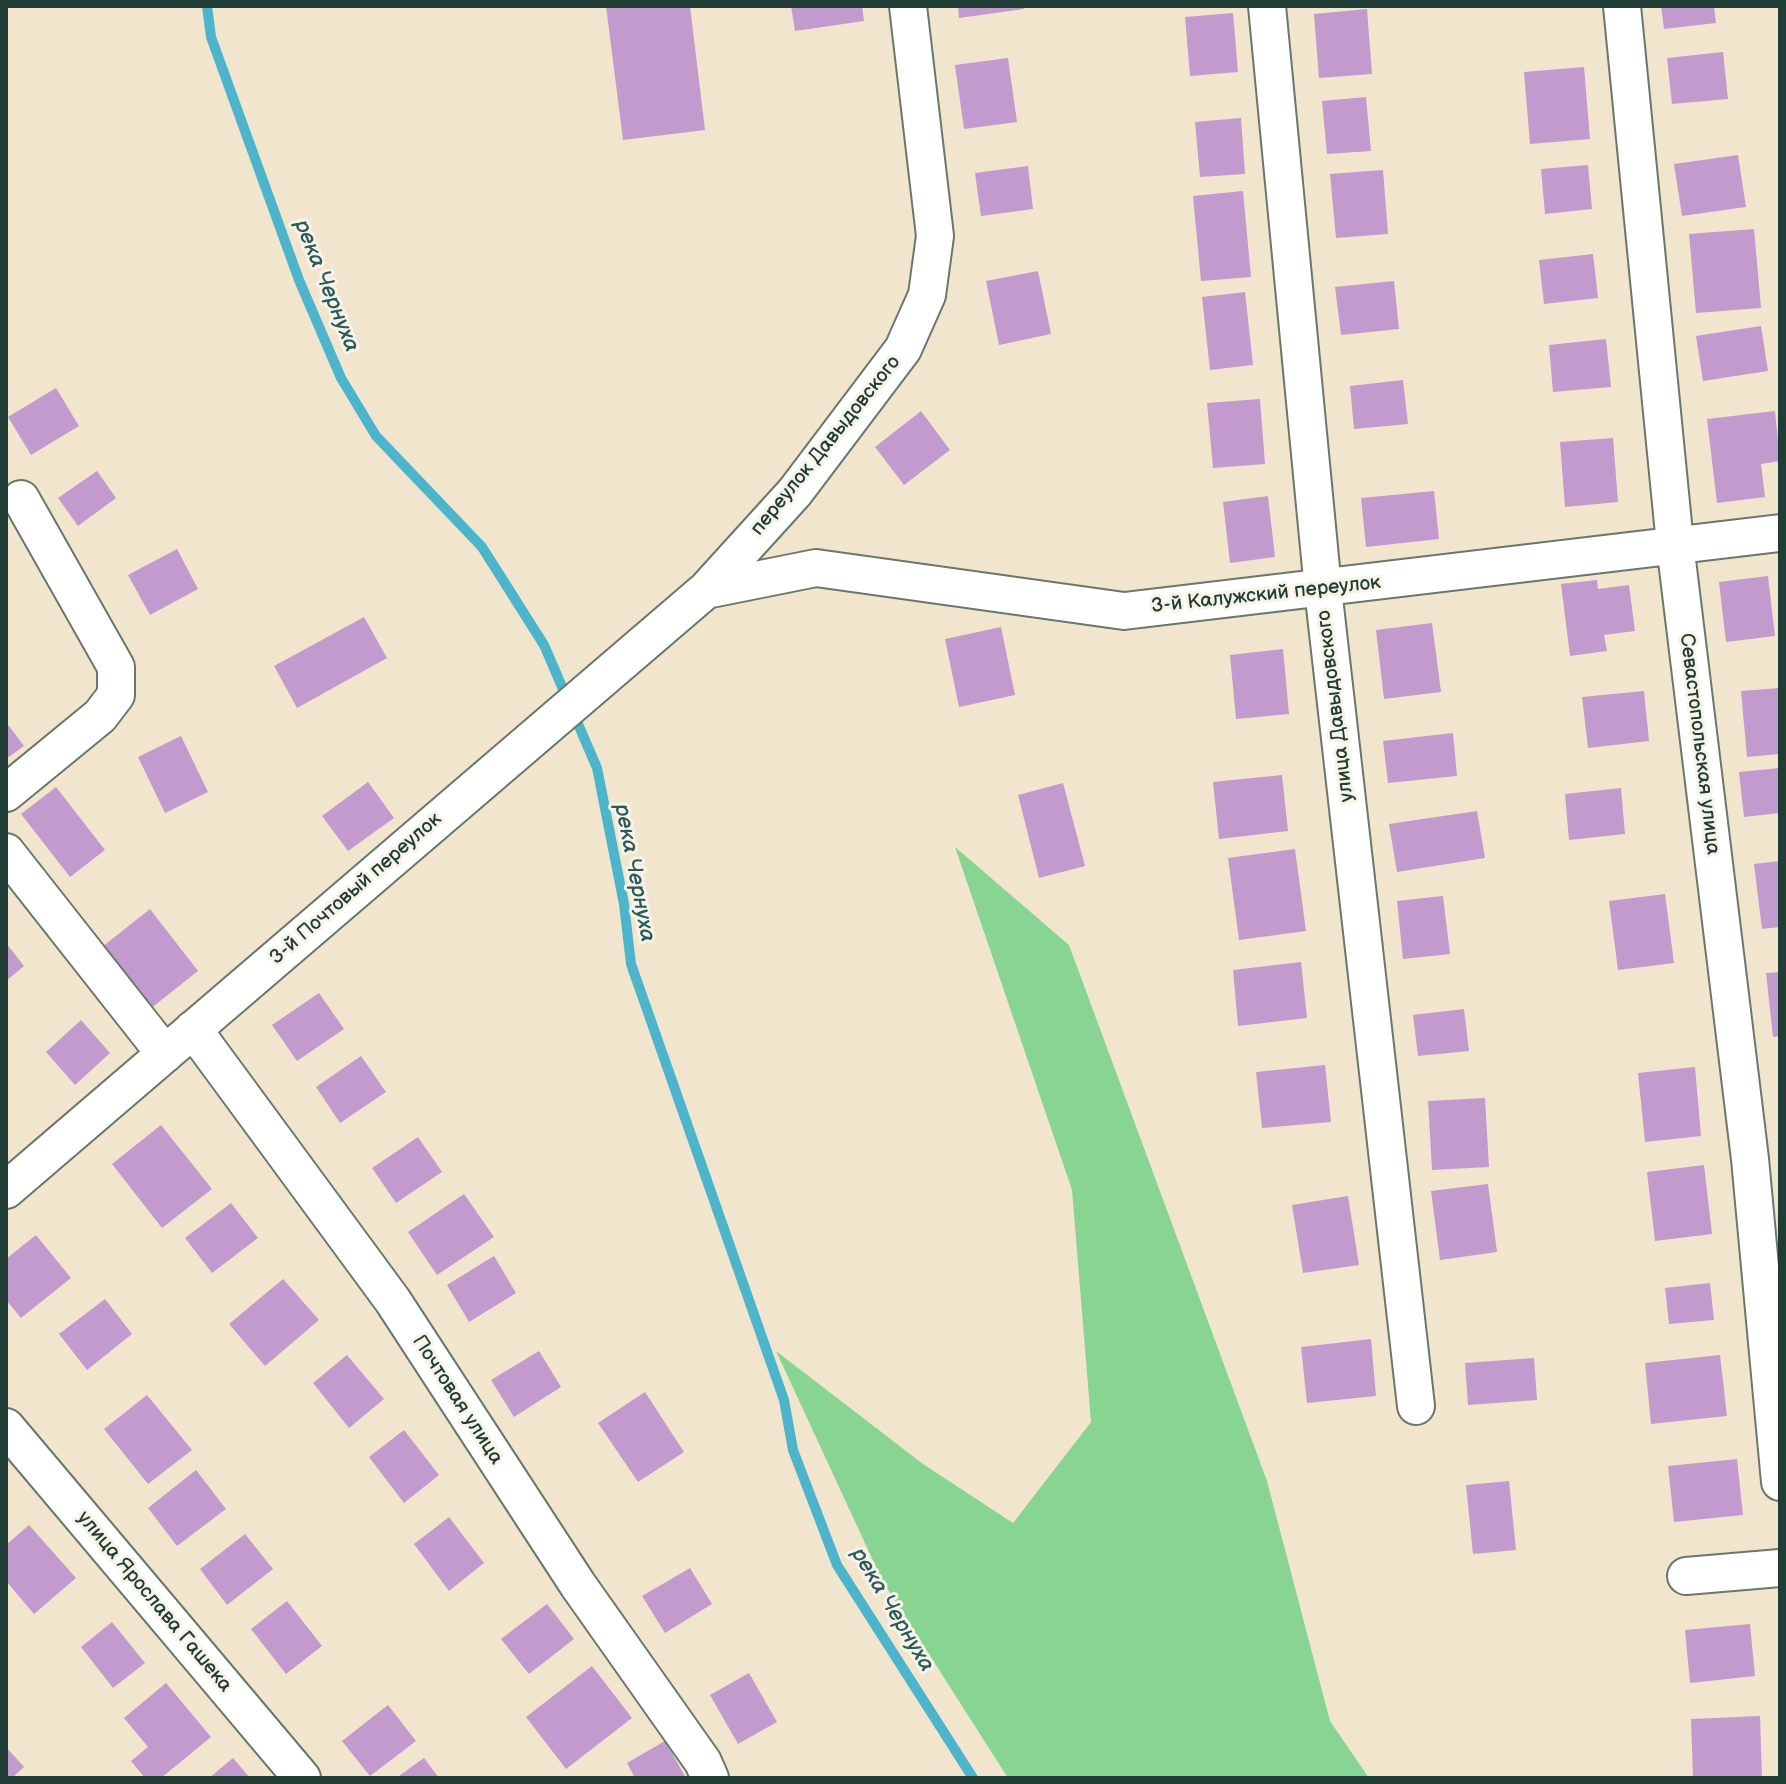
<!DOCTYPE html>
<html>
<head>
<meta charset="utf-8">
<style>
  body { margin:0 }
  #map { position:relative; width:1786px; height:1784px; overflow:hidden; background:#f1e6cd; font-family:"Balsamiq Sans",sans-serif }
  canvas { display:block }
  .frame { position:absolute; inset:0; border:8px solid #1f3d34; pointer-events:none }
</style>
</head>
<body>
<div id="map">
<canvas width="1786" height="1784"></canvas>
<div class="frame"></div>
</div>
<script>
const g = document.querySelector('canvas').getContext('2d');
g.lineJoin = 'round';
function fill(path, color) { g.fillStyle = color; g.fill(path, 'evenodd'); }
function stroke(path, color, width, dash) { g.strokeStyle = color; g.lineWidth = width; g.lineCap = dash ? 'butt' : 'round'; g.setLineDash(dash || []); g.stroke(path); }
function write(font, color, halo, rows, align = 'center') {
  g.font = font + ' "Balsamiq Sans",sans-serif'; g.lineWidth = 6; g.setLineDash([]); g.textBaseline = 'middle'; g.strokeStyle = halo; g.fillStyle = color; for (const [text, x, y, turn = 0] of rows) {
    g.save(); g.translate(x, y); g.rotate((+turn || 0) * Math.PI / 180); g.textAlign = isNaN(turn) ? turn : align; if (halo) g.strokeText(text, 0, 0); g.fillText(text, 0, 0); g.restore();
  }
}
fill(new Path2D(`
  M955,847L1069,945L1267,1481L1330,1721L1369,1778H1008L883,1582L776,1351L923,1464L1013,1523L1091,1422L1072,1190Z`), '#88d593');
stroke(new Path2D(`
  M207,6L211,37L299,280L341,378L376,436L482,547L544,645L597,768L624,904L631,964L784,1400L793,1450L837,1565L973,1778`), '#4db5cb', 10);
fill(new Path2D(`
  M606,6H690L705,130L623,140Z
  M791,6H862L864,21L795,31Z
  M958,6H1023L1024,9L959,18Z
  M1661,6H1714L1716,23L1664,29Z
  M1367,9L1372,74L1319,78L1314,14Z
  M1233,13L1238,72L1190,76L1185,17Z
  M1723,52L1728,99L1672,104L1667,58Z
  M1008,58L1017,122L964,129L955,65Z
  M1584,67L1590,139L1530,144L1524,72Z
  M1366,97L1371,151L1327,154L1322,101Z
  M1241,118L1245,174L1200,177L1195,122Z
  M1738,155L1746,207L1682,216L1674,164Z
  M1588,165L1592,209L1545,214L1541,169Z
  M1028,166L1033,209L981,216L975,173Z
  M1383,170L1388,234L1336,238L1330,174Z
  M1243,191L1251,277L1201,281L1193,196Z
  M1754,229L1761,308L1696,313L1689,234Z
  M1593,254L1598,298L1544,304L1539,260Z
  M1038,271L1051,334L999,345L986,281Z
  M1394,281L1399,329L1341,335L1335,287Z
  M1245,292L1253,365L1210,370L1202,297Z
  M1761,326L1768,371L1703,381L1696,336Z
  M1606,339L1611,387L1553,392L1549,345Z
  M1403,380L1408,424L1354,429L1350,386Z
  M56,388L79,426L31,455L8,417Z
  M1260,399L1265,464L1213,468L1207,403Z
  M921,411L950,450L904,485L875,447Z
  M1775,411L1780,461L1761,464L1765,497L1717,503L1707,419Z
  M1613,438L1618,502L1565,507L1560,442Z
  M97,471L116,498L78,526L58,498Z
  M1434,491L1439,539L1366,547L1361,498Z
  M1268,496L1275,557L1230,563L1223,502Z
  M177,549L198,589L150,615L128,575Z
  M1768,576L1775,636L1726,642L1719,582Z
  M1597,580L1598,589L1629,585L1635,631L1604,635L1607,651L1570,656L1561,584Z
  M364,617L387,658L297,708L274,666Z
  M1432,623L1441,692L1384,699L1376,630Z
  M1001,627L1015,695L959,707L945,639Z
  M1283,649L1289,714L1236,719L1230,655Z
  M1780,688V754L1747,757L1741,691Z
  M1644,691L1649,741L1588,748L1582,697Z
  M6,722L24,746L6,759Z
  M1453,733L1457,776L1388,783L1383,741Z
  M181,736L208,792L165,813L138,757Z
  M1780,768V813L1744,817L1739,772Z
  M1282,775L1288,831L1219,839L1213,782Z
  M368,782L394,818L348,851L322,816Z
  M1063,783L1085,866L1039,878L1018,795Z
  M56,787L105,850L70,877L21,814Z
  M1621,788L1625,834L1569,840L1565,794Z
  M1477,811L1485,858L1397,872L1389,824Z
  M1295,849L1306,931L1239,940L1228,858Z
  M1780,861V927L1762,929L1754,864Z
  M1665,894L1674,963L1618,970L1609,901Z
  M1443,896L1450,954L1403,959L1397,901Z
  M150,909L198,971L150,1009L102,947Z
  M6,943L24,966L6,981Z
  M1301,962L1307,1018L1238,1026L1233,970Z
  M1780,972V1036L1773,1037L1766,973Z
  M319,993L344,1029L297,1061L272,1025Z
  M1464,1009L1469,1051L1418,1056L1413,1015Z
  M81,1020L110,1053L75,1085L46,1052Z
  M361,1056L386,1092L340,1123L316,1087Z
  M1325,1065L1331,1122L1262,1128L1256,1072Z
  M1695,1067L1701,1136L1645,1142L1638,1073Z
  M1485,1098L1489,1167L1432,1170L1428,1101Z
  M161,1125L212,1189L162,1228L112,1164Z
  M418,1137L442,1172L396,1203L372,1168Z
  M1704,1165L1712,1234L1655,1241L1647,1172Z
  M1488,1184L1497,1252L1440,1260L1431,1191Z
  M464,1194L494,1237L437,1275L408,1232Z
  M1348,1196L1359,1265L1303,1273L1292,1205Z
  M231,1203L258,1238L212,1273L185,1238Z
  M36,1235L71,1278L21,1318L6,1300V1259Z
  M494,1256L516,1293L469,1322L447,1285Z
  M283,1279L319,1320L265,1366L229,1324Z
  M1710,1283L1714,1320L1669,1324L1665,1288Z
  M105,1299L132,1334L87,1370L59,1334Z
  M1371,1339L1376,1396L1307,1403L1301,1347Z
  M539,1351L561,1387L514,1417L491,1380Z
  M347,1355L384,1399L349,1428L313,1383Z
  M1720,1355L1727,1416L1651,1424L1645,1363Z
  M1534,1358L1537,1400L1468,1405L1465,1363Z
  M645,1392L684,1452L638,1482L598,1423Z
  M147,1395L192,1450L148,1484L104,1429Z
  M404,1430L439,1475L404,1503L369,1457Z
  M1737,1459L1743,1515L1674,1522L1668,1466Z
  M196,1470L226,1509L177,1546L148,1508Z
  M1509,1481L1516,1550L1473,1554L1466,1485Z
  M449,1517L484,1563L449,1591L414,1544Z
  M29,1525L76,1578L34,1614L6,1581V1545Z
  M245,1534L273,1569L227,1605L200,1569Z
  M690,1568L712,1604L665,1633L642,1596Z
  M287,1601L322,1646L286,1674L251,1629Z
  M547,1604L574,1639L529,1674L501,1639Z
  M112,1622L145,1663L113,1688L81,1647Z
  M1750,1624L1755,1676L1690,1683L1685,1630Z
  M592,1666L632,1718L566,1769L526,1717Z
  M749,1673L777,1722L738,1744L710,1695Z
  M166,1683L211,1737L161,1778H145L131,1761L148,1747L124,1718Z
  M388,1705L416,1741L370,1776L342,1741Z
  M1760,1716L1762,1778H1693L1691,1719Z
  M665,1741L686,1778H635L627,1763Z
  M6,1747L24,1767L12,1778H6Z
  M233,1758L250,1778H209Z
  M424,1758L439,1778H396Z`), '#c29ace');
const minor = new Path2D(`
  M1267,6L1323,589L1416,1406
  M1622,6L1675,544L1750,1159L1780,1482
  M706,590L816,568L1124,611L1780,533
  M6,793L100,716L116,695V667L21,499
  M6,852L165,1054
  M193,1029L393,1301L578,1585L703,1762L710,1778
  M6,1190L706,590L795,492L903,349L927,295L935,236L908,6
  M6,1427L302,1778
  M1686,1576L1780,1568`);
stroke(minor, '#68786a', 40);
stroke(minor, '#fff', 36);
write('20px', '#1f3d34', '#f7f3e8', [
  ["переулок Давыдовского",826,446,-51],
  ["3-й Калужский переулок",1266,595,-6],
  ["улица Давыдовского",1336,706,-97],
  ["Севастопольская улица",1699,744,83],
  ["3-й Почтовый переулок",356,889,-41],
  ["Почтовая улица",457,1400,57],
  ["улица Ярослава Гашека",154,1602,50]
]);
write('italic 22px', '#2a5b5a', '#f7f3e8', [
  ["река Чернуха",326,286,68],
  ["река Чернуха",634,873,79],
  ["река Чернуха",892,1610,59]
]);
</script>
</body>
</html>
